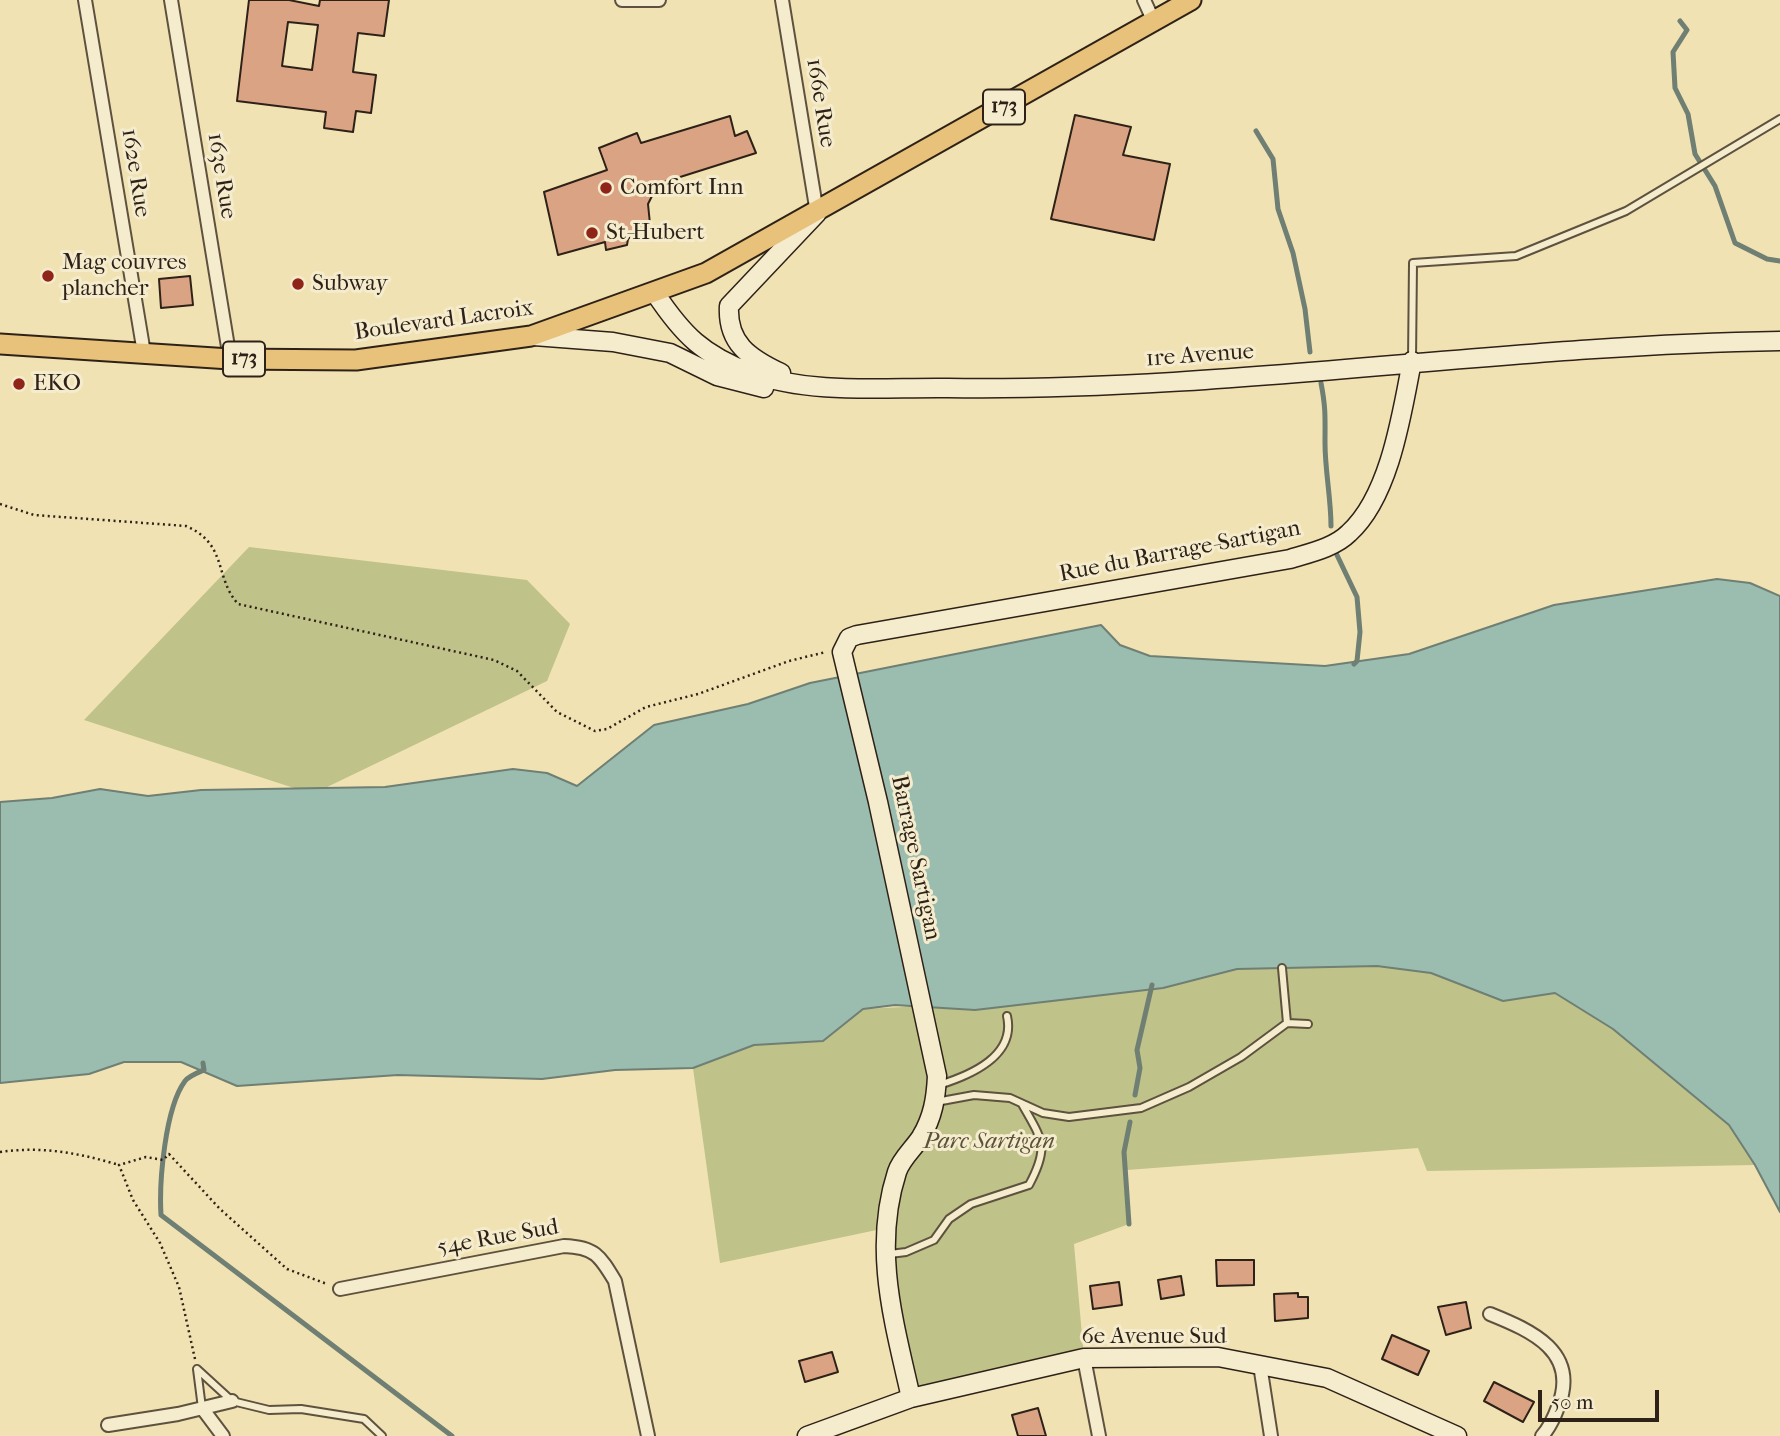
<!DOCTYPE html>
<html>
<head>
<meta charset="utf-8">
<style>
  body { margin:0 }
  #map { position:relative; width:1780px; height:1436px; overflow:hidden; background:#f0e2b3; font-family:"IM FELL French Canon",serif }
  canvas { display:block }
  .scale { position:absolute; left:1538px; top:1390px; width:121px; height:32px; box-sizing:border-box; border:4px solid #2e2218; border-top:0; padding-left:9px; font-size:21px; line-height:24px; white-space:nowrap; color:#2e2218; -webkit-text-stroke:5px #f5ecce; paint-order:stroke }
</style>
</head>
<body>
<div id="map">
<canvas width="1780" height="1436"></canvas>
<div class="scale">50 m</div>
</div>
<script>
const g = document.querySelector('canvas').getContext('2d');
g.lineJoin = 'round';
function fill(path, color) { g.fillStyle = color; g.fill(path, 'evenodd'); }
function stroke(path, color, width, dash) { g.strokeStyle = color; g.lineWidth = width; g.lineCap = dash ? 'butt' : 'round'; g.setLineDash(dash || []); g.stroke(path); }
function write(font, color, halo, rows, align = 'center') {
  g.font = font + ' "IM FELL French Canon",serif'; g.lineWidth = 6; g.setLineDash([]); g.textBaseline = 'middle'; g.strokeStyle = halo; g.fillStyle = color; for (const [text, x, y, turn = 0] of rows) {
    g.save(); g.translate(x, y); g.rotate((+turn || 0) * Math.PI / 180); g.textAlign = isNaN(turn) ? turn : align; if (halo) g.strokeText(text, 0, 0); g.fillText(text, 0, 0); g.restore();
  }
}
fill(new Path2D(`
  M249,547L527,580L570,624L547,681L325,788H294L84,720Z
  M1377,966L1431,973L1503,1001L1555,993L1613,1029L1729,1125L1755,1165L1427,1171L1418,1148L1127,1170L1129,1224L1074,1244L1084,1358L911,1398L886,1228L720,1263L693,1068L754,1045L823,1041L863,1009L924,1006L1237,969Z`), '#bfc289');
const water = new Path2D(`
  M1717,579L1750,583L1780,596V1212L1755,1165L1729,1125L1613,1029L1555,993L1503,1001L1431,973L1377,966L1237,969L1163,988L975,1010L895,1005L863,1009L823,1041L754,1045L693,1068L615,1070L542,1079L398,1075L237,1086L181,1062H124L89,1074L0,1083V802L52,798L100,789L148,796L201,790L385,787L513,769L547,773L577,786L654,725L748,704L810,683L1101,625L1120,645L1150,656L1325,666L1409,654L1554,605Z`);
fill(water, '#9abdb0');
stroke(water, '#6f7f73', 2);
stroke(new Path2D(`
  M1680,21L1687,30L1673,52L1675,88L1688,114L1695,154L1715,186L1735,243L1767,259L1780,261
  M1256,131L1273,159L1278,209L1293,253L1305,309L1310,352
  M1321,383C1326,409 1325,418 1325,443C1325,471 1331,498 1331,526
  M1336,553L1357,597L1360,632L1357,661L1354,664
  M203,1063L204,1070C197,1073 189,1076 185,1081C165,1108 159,1182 161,1215L452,1436
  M1135,1095L1140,1068L1137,1050L1152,985
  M1129,1224L1124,1152L1130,1122`), '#6f7f73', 5);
const building = new Path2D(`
  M249,0H289L319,6L320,0H389L384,36L358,33L353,72L376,75L371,113L356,111L353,132L324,128L326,112L237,101ZM288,22L318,25L312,70L282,66Z
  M1075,115L1131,127L1123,155L1170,164L1154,240L1051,219Z
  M730,116L735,136L747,131L756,153L658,184L648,204L650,224L628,239L627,245L606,250L605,242L558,255L544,192L607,170L599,148L637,133L641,143Z
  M190,276L193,305L161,308L159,279Z
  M1216,1260H1254V1285L1217,1286Z
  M1181,1276L1184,1295L1161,1299L1158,1280Z
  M1119,1282L1122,1305L1093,1309L1090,1286Z
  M1298,1293V1297H1308V1318L1275,1321L1274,1294Z
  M1466,1302L1471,1328L1446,1335L1438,1307Z
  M1392,1335L1429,1351L1418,1375L1382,1359Z
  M832,1352L838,1372L805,1382L799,1361Z
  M1494,1382L1534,1402L1523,1422L1484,1401Z
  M1038,1408L1046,1436H1018L1012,1415Z`);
fill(building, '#daa484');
stroke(building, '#2e2218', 2);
const lane = new Path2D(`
  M1412,360L1413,263L1516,256L1626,211L1780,119
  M1282,968L1287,1023
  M939,1085C971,1075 1016,1056 1007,1016
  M936,1102L974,1095L1010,1098L1043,1113L1069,1117L1141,1108L1189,1087L1241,1057L1287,1023L1308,1024
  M890,1254L906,1252L934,1240L949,1219L971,1204L1029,1185C1050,1146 1042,1140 1022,1104
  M197,1369L232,1401L269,1410L301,1409L364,1419L382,1436
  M197,1369L202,1408`);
const street = new Path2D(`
  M85,0L144,353
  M171,0L230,359
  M622,0H659
  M782,0L817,213
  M1144,0L1154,22
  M340,1289L564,1246C595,1247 600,1256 615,1281L648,1436
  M1490,1314C1532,1331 1580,1352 1558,1407C1554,1418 1550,1427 1542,1436
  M1084,1358L1099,1436
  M1260,1365L1271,1436
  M202,1408L223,1436
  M108,1425L178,1414L232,1401`);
const secondary = new Path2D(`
  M655,293C683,335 703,355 751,373C812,395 884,387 948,388C1226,392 1502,345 1780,341
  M534,336L613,342L670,353L717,376L764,388
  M781,373C749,358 727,343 729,306L817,213
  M911,1398C894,1322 872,1249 897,1172C901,1159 914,1148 921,1137C933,1117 936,1098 937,1076L878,802L842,652L849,638L857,635L1290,559C1309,553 1334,548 1349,533C1390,496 1402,413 1412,361
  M807,1436L911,1398L1084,1358L1218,1357L1327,1378L1457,1436`);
const primary = new Path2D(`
  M0,344L230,359L356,360L531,336L706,273L1191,0`);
stroke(lane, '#5e523f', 10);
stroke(street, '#5e523f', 16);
stroke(secondary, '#2e2218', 21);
stroke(primary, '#2e2218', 23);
stroke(new Path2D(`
  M0,504L34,515L186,526C228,544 214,577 238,604L494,660L517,671L557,712L595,731L607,729L646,707L698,694L789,661L826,652
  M0,1152C42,1146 79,1153 119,1165
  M195,1359L179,1287L160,1243L133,1200L119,1165L146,1157L163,1160L169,1154L220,1209L287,1269L327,1284`), '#2e2218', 2.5, [2, 3.5]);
stroke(lane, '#f5ecce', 6);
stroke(street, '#f5ecce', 12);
stroke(secondary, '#f5ecce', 18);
stroke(primary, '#e8c17a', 19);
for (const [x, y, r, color] of [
  [606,188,7,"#8f2418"],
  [592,233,7,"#8f2418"],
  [48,276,7,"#8f2418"],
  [298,284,7,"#8f2418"],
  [19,384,7,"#8f2418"]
]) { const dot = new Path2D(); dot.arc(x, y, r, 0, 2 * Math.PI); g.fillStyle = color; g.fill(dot); stroke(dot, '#f5ecce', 2.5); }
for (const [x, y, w] of [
  [1004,107,42],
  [244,359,42]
]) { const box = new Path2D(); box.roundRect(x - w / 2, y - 17.5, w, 35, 5); g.fillStyle = '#f5ecce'; g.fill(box); stroke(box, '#2e2218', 2); }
write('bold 21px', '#2e2218', null, [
  ["173",1004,107],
  ["173",244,359]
]);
write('23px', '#2e2218', '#f5ecce', [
  ["166e Rue",820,103,81],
  ["162e Rue",135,173,81],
  ["163e Rue",221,176,81],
  ["Boulevard Lacroix",444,321,-8],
  ["1re Avenue",1200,356,-4],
  ["Rue du Barrage-Sartigan",1180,552,-11],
  ["Barrage Sartigan",915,858,78],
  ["54e Rue Sud",498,1238,-10],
  ["6e Avenue Sud",1154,1337]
]);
write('23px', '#2e2218', '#f5ecce', [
  ["Comfort Inn",620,188],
  ["St-Hubert",606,233],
  ["Mag couvres",62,263],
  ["plancher",62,289],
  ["Subway",312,284],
  ["EKO",33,384]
], 'left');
write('italic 23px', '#5a523a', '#f5ecce', [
  ["Parc Sartigan",989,1142]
]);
</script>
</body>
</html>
